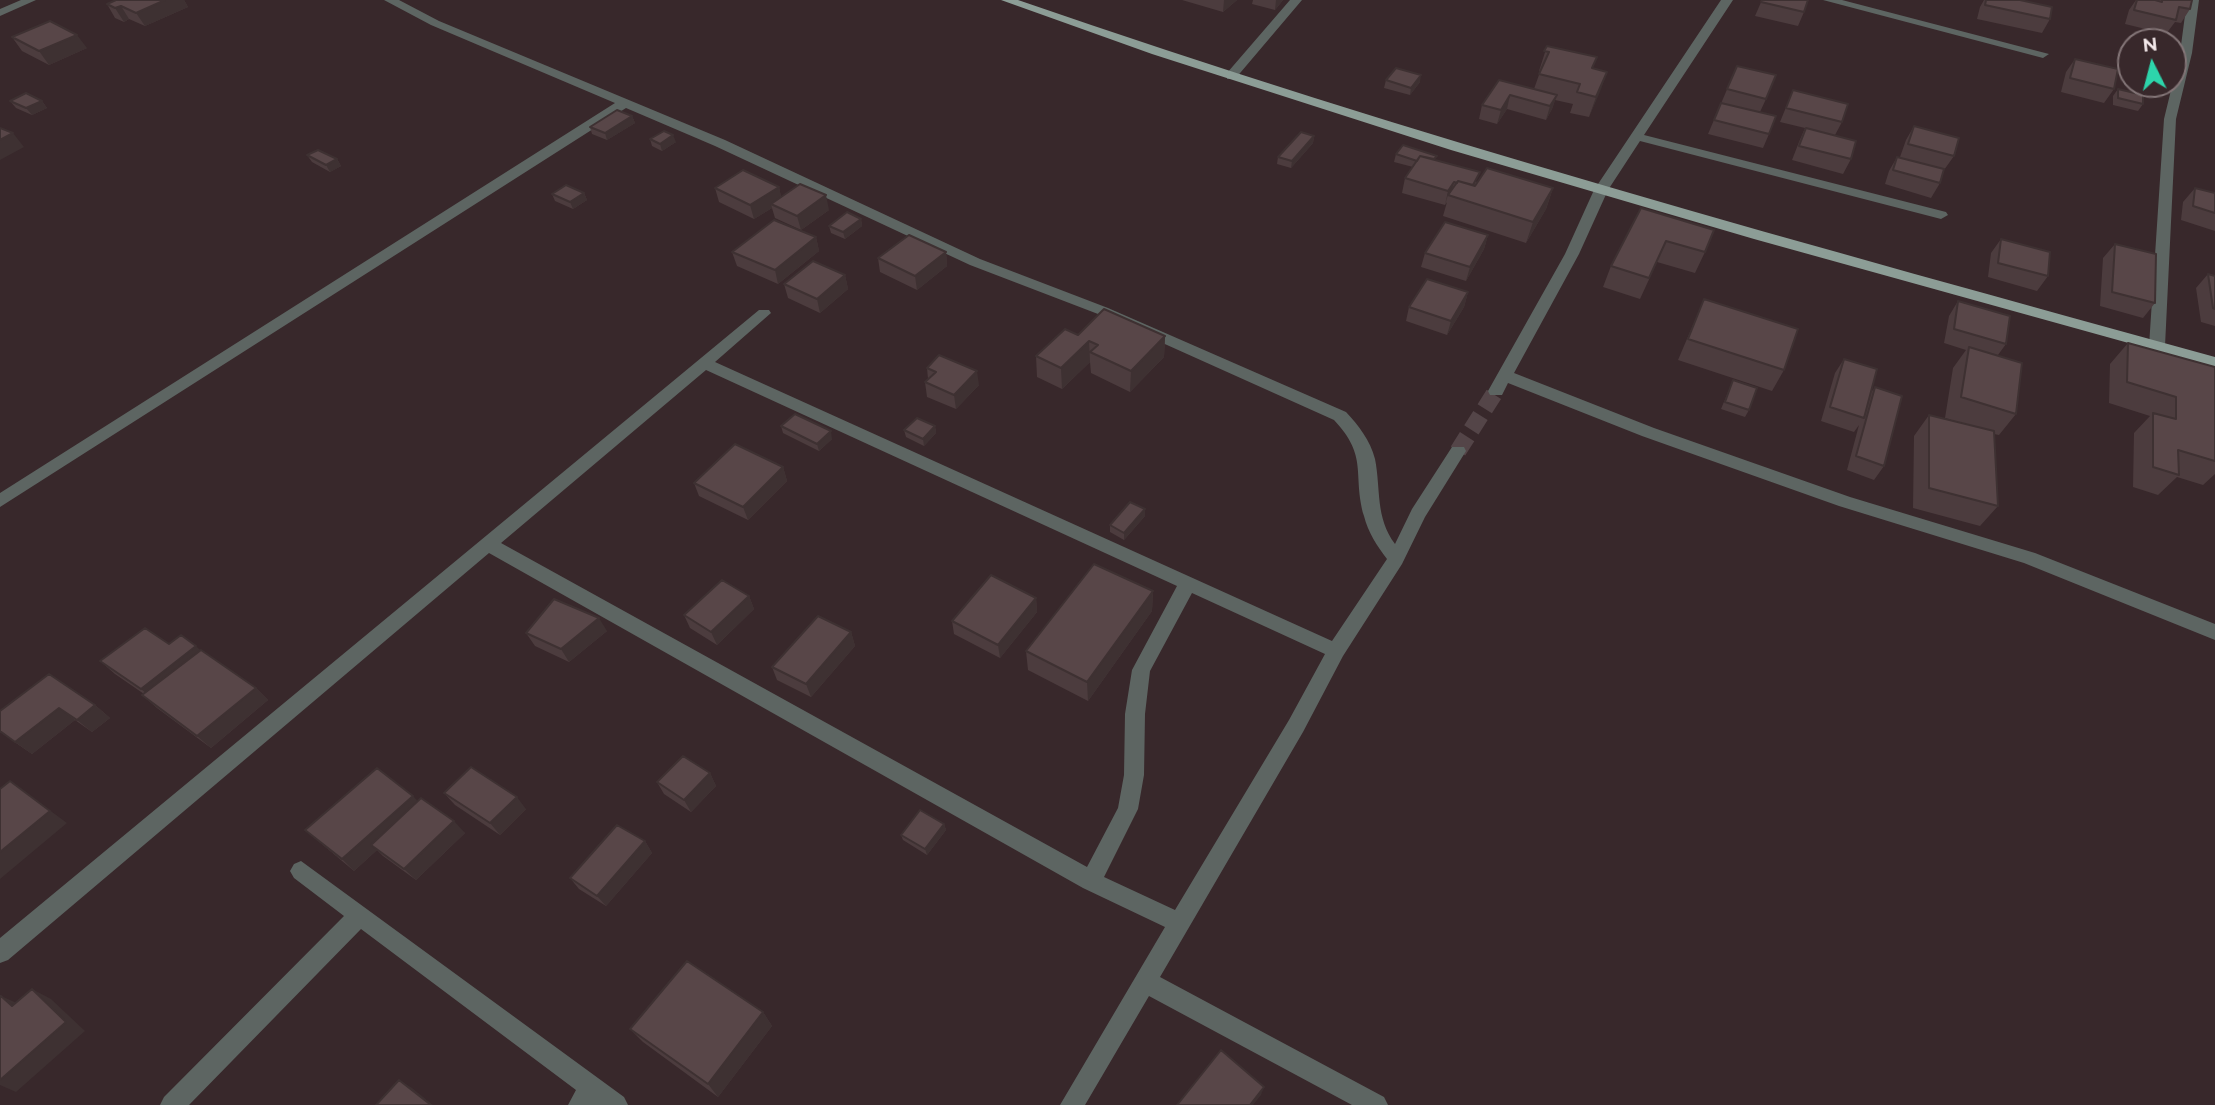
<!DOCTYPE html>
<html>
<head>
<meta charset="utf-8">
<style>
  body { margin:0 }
  #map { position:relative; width:2215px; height:1105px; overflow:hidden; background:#38282b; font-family:Raleway,sans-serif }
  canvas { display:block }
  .north { position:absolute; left:2117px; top:28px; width:70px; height:70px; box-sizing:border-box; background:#38282b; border:2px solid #837577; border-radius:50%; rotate:354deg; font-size:19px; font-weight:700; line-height:28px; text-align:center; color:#f3e8ea }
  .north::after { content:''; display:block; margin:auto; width:24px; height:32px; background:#2dd5ab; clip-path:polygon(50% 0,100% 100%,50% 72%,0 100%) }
</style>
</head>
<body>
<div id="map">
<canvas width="2215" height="1105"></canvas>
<div class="north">N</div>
</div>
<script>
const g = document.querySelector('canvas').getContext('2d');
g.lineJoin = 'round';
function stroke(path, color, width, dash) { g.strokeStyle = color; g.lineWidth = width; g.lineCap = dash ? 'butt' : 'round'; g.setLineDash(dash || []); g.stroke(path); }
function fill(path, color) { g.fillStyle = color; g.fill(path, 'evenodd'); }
stroke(new Path2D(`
  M1458,451L1496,391`), '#544548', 17, [17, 8]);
fill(new Path2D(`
  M21,0H36L0,16V9Z
  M384,0H399L439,21L725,140L980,259L1108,308L1346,412C1359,426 1370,440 1375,459C1381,489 1375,517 1395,544L1412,509L1452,447H1464L1466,451L1425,517L1402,564L1343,656L1303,732L1160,977L1384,1097L1388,1105H1352L1149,996L1085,1105H1060L1165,927L1083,888L489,553L8,960L0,963V938L759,310H769L771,313L715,362L1332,641L1387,559C1377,546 1368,532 1364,516C1352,474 1369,457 1334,420L1098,314L970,265L715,146L626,108L0,507V493L615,103L431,25ZM706,370L1177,586L1132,670L1125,714L1124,775L1118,808L1087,867L501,543ZM1192,593L1325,654L1289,720L1175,910L1104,877L1138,809L1144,775L1145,714L1150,671Z
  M1290,0H1302L1235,79H1227V73Z
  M1721,0H1733L1644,135L1946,212L1948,215L1941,219L1640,141L1608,190L1579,254L1514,373L1654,428L1850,497L2035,553L2215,624V640L2024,563L1839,506L1642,436L1508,383L1502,395H1490L1488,391L1565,254L1594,190Z
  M1823,0H1842L2049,54L2043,58Z
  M2187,0H2199L2192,53L2176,119L2165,346L2157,351L2149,346L2164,119L2180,53Z
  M301,861L624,1097L628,1105H568L576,1090L361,929L189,1105H160L164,1097L344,916L294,878L290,871L294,864Z`), '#5d6562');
fill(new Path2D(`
  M1001,0H1018C1412,137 1813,246 2215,357V367L1754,239L1451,150L1152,54Z`), '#8c9d96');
fill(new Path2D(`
  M116,0H184L188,7L145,26L129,19L124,22L115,18L107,4Z
  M1182,0H1237L1223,12Z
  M1253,0H1283L1275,10L1252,4Z
  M1762,0L1804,12L1798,26L1755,16Z
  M1984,0H2020L2050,19L2042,33L1977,19L1980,7Z
  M2136,0H2192L2190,9L2181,23L2175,22L2166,34L2125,24L2129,10Z
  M12,37L87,48L49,65L22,51Z
  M1547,46L1593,69L1607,72L1589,117L1570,113L1573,104L1555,100L1552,109L1546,120L1507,109L1497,124L1479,119L1482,105L1499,80L1534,89L1540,72L1539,71Z
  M2075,59L2114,89L2104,103L2061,92L2066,72Z
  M1737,66L1766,99L1760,112L1769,134L1763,148L1708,134Z
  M1386,80L1420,82L1410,95L1384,88Z
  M2118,89L2143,104L2138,111L2113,105V96Z
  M1793,90L1842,122L1835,135L1851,159L1843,174L1792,160L1799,142L1805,128L1780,122Z
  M10,101H42L47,108L32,115L16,108Z
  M632,116L635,123L607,140L592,134L590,127Z
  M1914,126L1954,156L1944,170L1940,183L1931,198L1885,184L1889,171L1897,157H1900L1906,140Z
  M1314,136L1313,143L1291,168L1277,164L1278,157Z
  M650,139L676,142L662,151L652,146Z
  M1396,154L1436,160L1477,182L1553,188L1546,209L1526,243L1443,216L1447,202L1445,205L1402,193L1405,178L1413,167L1394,162Z
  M307,155L337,159L341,166L330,172L312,162Z
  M779,187L781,197L829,210L801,230L775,218L772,208L754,219L719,202L715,188Z
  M2195,188L2215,193V231L2181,220L2183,202Z
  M584,193L587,200L573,209L555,201L552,194Z
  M1641,208L1705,252L1695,273L1657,262L1640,299L1603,287L1611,266Z
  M861,219L862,226L845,239L831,233L829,226Z
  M1488,235L1484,249L1466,281L1421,267L1425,253Z
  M816,237L819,251L778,284L737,266L732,252Z
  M2001,239L2048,276L2037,291L1988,277L1991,253Z
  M2115,244L2155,303L2143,318L2100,306L2103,258Z
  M946,252L947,266L917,290L880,272L878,258Z
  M2208,274L2215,276V326L2201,322L2196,288Z
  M845,275L848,289L820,313L788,298L784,284Z
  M1468,292L1464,307L1447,335L1406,321L1409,307Z
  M1704,299L1784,370L1772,391L1678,360Z
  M1958,301L2006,344L1998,355L2016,414L1999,435L1994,434L1998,506L1980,526L1913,508L1914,436L1929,415L1964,424L1945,418L1953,368L1966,350L1944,343L1949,316Z
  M1078,335L1165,336L1164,357L1130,392L1091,373L1090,362L1062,389L1037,377L1036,356Z
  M2128,343L2215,367V474L2203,485L2177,477L2158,495L2133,487L2134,433L2150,416L2109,403L2110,364Z
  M1844,359L1870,394L1875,387L1884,466L1874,480L1847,470L1859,425L1854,432L1821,421L1835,373Z
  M927,368L979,385L956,409L927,397L925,382L928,379Z
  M1733,380L1749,410L1745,417L1721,409Z
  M781,426L832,439L819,451L783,433Z
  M935,426L936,433L924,446L906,437L904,430Z
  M783,467L787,481L748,520L699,496L694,483Z
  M1145,509V516L1124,540L1110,532V525Z
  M1153,591L1152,611L1088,701L1028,670L1026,651Z
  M749,596L754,609L717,645L690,628L684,615Z
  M1036,598L1037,612L1000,658L954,634L952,621Z
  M607,631L569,662L535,646L526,633Z
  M851,632L855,646L811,697L777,680L772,667Z
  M169,644L201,650L256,688L268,700L211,748L157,708L142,695L144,694L115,674L100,661Z
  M95,705L110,718L92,732L75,720L32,754L0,732V711Z
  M710,773L716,786L691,812L664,794L657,782Z
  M444,793L526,809L500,835L455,805Z
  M418,801L465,833L416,880L383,856L377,850L354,871L305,830Z
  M944,824L946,830L927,855L903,840L901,835Z
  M645,841L652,853L606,906L579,889L570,878Z
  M763,1012L772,1026L718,1097L643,1042L630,1029Z`), '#4c3c3e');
fill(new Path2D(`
  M165,0H184L188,7L145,26L136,13Z
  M1224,0H1237L1223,12Z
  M1276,0H1283L1275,10Z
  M121,6L129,19L124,22L115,8Z
  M77,35L87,48L49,65L39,51Z
  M1607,72L1600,92L1589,117L1596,97Z
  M1421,75L1420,82L1410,95L1411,88Z
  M1510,95L1507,109L1497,124L1501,110Z
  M1557,95L1552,109L1546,120L1550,106Z
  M42,101L47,108L32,115L26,108Z
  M632,116L635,123L607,140L605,133Z
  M13,133L24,147L0,160V140Z
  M673,135L676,142L662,151L660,144Z
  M1314,136L1313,143L1291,168L1292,161Z
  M337,159L341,166L330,172L326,165Z
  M1454,182L1450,196L1448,195L1445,205L1448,191Z
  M779,187L782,201L771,204L772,208L754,219L750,205Z
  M1553,188L1546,209L1526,243L1533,222Z
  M584,193L587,200L573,209L570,202Z
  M826,195L829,210L801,230L797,216Z
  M861,219L862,226L845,239L843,232Z
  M1488,235L1484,249L1466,281L1470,267Z
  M816,237L819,251L778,284L775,270Z
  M946,252L947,266L917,290L915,276Z
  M845,275L848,289L820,313L817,299Z
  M1468,292L1464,307L1447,335L1451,321Z
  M1165,336L1164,357L1130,392L1131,371Z
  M1089,341L1090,362L1062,389L1061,368Z
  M977,371L979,385L956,409L954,395Z
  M935,426L936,433L924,446L923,439Z
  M831,431L832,439L819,451L817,444Z
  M783,467L787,481L748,520L743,507Z
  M1145,509V516L1124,540V533Z
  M1153,591L1152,611L1088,701L1087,682Z
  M749,596L754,609L717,645L711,632Z
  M1036,598L1037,612L1000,658L998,645Z
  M599,618L607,631L569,662L561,649Z
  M851,632L855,646L811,697L806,684Z
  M196,646L209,659L155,701L141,689Z
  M256,688L268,700L211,748L197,736Z
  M95,705L110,718L92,732L77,720Z
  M59,708L75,720L32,754L15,742Z
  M710,773L716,786L691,812L684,800Z
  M10,781L67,823L0,879V852Z
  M413,796L424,808L371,845L377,850L354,871L342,859Z
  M517,797L526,809L500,835L490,823Z
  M454,821L465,833L416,880L404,869Z
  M944,824L946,830L927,855L925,849Z
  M645,841L652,853L606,906L597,896Z
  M32,989L51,999L85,1031L16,1092L0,1085V1080Z
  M1,996L21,1005L12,1006Z
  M763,1012L772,1026L718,1097L708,1084Z
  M399,1080L412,1088L433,1105H431Z
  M1264,1087L1261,1095L1253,1105H1250Z`), '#3e3132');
const building = new Path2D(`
  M116,0H165L136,13L121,6L115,8L107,4Z
  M1762,0H1808L1804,12L1761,2Z
  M1986,0H2020L2052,7L2050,19L1985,5Z
  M2137,0H2155L2162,2V0H2192L2190,9L2179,7L2176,20L2134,10Z
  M50,21L77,35L39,51L12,37Z
  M1547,46L1597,57L1592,68L1607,72L1596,97L1577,92L1580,84L1539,74L1549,52L1544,51Z
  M2075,59L2118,69L2114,89L2070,78Z
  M1737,66L1776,75L1766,99L1727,89Z
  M1396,68L1421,75L1411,88L1386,80Z
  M1499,80L1557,95L1550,106L1510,95L1501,110L1482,105Z
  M2118,89L2143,95V104L2118,98Z
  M1793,90L1848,104L1842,122L1786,108Z
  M26,93L42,101L26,108L10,101Z
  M1721,103L1776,116L1769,134L1714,120Z
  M617,110L632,116L605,133L590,127Z
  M1914,126L1959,138L1954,156L1908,144Z
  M0,128L13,133L0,140Z
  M1806,128L1856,141L1851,159L1799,146Z
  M664,131L673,135L660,144L650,139Z
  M1301,132L1314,136L1292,161L1278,157Z
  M1403,145L1437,156L1434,159L1420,156L1417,161L1396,154Z
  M318,150L337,159L326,165L307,155Z
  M1420,156L1480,172L1473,185L1458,181L1457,183L1454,182L1448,191L1405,178Z
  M1897,157L1944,169L1940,183L1893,170Z
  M1487,168L1553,188L1533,222L1448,195L1458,181L1475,186Z
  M743,170L779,187L750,205L715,188Z
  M800,184L826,195L797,216L771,204Z
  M566,185L584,193L570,202L552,194Z
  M2195,188L2215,193V213L2193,206Z
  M1641,208L1714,230L1705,252L1666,241L1649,278L1611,266Z
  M847,212L861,219L843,232L829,226Z
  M774,220L816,237L775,270L732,252Z
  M1445,222L1488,235L1470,267L1425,253Z
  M909,235L946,252L915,276L878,258Z
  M2001,239L2050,252L2048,276L1998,263Z
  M2115,244L2156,254L2155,303L2112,292Z
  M813,261L845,275L817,299L784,284Z
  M2208,274L2215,276V309L2213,308Z
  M1427,279L1468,292L1451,321L1409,307Z
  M1704,299L1798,329L1784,370L1688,339Z
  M1958,301L2010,316L2006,344L1954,329Z
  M1104,309L1165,336L1131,371L1090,352L1098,345L1089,341L1061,368L1036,356L1065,329L1078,335Z
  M2128,343L2215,367V461L2178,450L2179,475L2153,467V413L2176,419V397L2127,382Z
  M1969,347L2022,363L2016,414L1961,397Z
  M939,355L977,371L954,395L925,382L936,372L927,368Z
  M1844,359L1877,369L1864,418L1830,407Z
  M1733,380L1757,388L1749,410L1725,402Z
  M1875,387L1902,396L1884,466L1856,456Z
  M795,414L831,431L817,444L781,426Z
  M1929,415L1994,431L1998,506L1929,488Z
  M917,418L935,426L923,439L904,430Z
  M735,444L783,467L743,507L694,483Z
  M1130,502L1145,509L1124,533L1110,525Z
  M1094,564L1153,591L1087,682L1026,651Z
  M991,575L1036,598L998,645L952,621Z
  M722,580L749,596L711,632L684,615Z
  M554,599L599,618L561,649L526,633Z
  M818,616L851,632L806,684L772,667Z
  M145,628L169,644L181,635L196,646L141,689L100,661Z
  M201,650L256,688L197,736L142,695Z
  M49,674L95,705L77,720L59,708L15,742L0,731V711Z
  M683,756L710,773L684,800L657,782Z
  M471,767L517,797L490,823L444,793Z
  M377,768L413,796L342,859L305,830Z
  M10,781L50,811L0,852V789Z
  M421,798L454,821L404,869L371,845Z
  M920,810L944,824L925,849L901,835Z
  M617,825L645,841L597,896L570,878Z
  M687,961L763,1012L708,1084L630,1029Z
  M32,989L66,1022L0,1080V996H1L12,1006Z
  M1221,1050L1264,1087L1250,1105H1177Z
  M399,1080L431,1105H376Z`);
fill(building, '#584648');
stroke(building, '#3e3132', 2);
</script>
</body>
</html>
